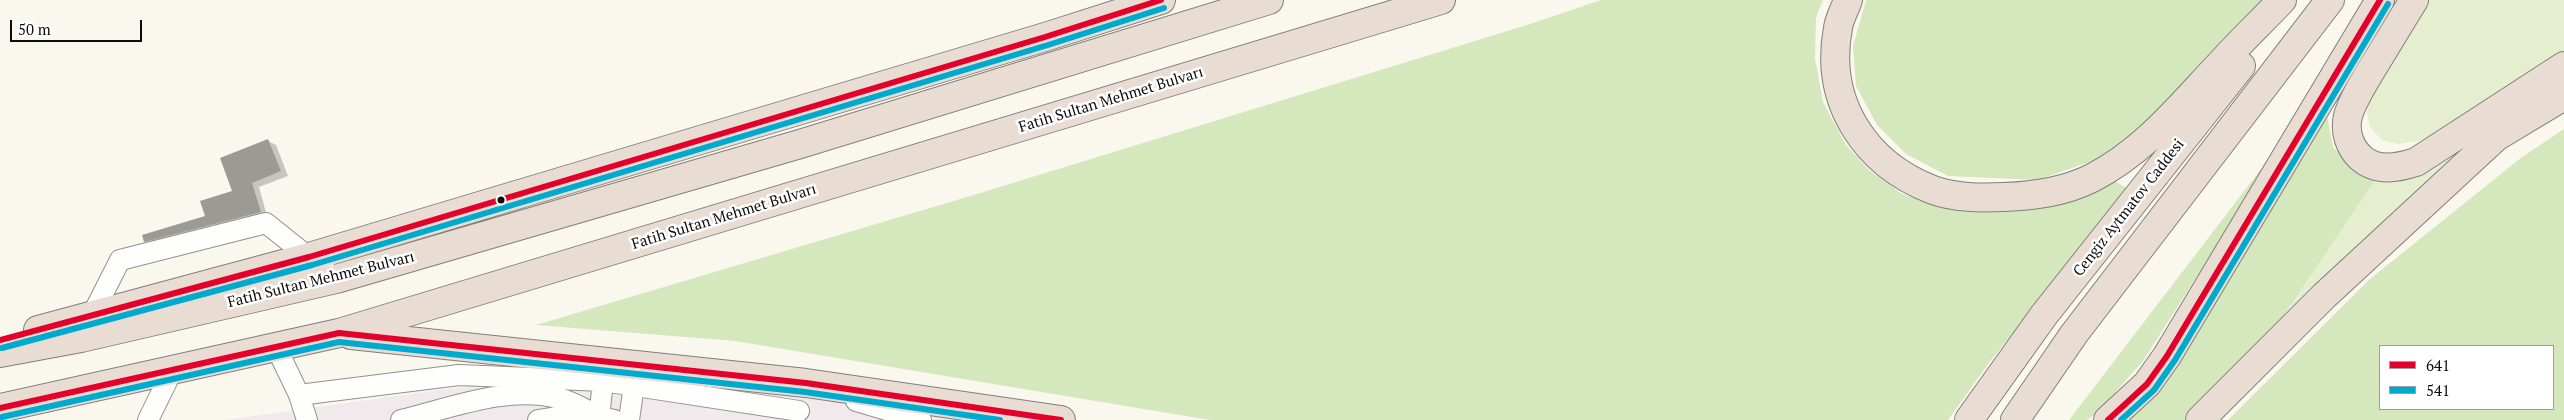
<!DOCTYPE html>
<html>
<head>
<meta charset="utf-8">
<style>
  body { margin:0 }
  #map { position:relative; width:2564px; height:420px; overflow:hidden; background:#faf7ef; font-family:"PT Serif",serif }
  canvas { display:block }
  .legend { position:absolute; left:2379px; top:345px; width:175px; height:65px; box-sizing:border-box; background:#fff; border:1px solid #9d9d9d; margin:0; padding:6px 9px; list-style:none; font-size:15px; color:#0b0b0b }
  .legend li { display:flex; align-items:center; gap:10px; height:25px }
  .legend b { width:25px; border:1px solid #9d9d9d }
  .scale { position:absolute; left:10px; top:20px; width:132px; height:22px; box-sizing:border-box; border:2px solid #0b0b0b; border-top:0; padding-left:6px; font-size:15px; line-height:18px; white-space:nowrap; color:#0b0b0b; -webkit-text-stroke:4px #fff; paint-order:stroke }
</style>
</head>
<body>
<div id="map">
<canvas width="2564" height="420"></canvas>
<ul class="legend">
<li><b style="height:6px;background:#e4002b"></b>641</li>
<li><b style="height:6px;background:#00a9ce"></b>541</li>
</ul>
<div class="scale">50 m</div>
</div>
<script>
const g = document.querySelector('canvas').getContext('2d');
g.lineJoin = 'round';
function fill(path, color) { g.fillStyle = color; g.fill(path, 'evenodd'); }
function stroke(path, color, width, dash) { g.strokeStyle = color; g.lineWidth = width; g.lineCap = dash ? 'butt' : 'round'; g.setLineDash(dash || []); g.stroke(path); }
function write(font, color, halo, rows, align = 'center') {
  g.font = font + ' "PT Serif",serif'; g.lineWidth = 5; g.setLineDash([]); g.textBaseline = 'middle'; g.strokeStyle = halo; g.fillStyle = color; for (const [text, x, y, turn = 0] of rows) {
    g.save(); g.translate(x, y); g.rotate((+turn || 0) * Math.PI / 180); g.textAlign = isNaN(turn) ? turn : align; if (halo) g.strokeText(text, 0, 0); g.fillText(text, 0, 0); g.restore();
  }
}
fill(new Path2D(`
  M588,369L766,390L978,420H225Z`), '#f1eaed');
fill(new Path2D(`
  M2425,0H2564V53L2448,127L2420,141L2398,144L2382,140L2370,127L2367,113L2371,92Z
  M2536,94L2274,330L2375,180H2388Z`), '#e5efcf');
fill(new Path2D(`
  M1601,0H1823L1816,17L1815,59L1823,102L1846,145L1869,170L1902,194L1948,209L2036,208L2115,181L2129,190L1991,360L1948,420H1210L735,341L536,325L977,194L1527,25Z
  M1866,0H2270L2190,85L2110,155L2037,180L1948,176L1906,154L1877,125L1856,86L1853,46Z
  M2327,115L2333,147L2353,169L2375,180L2274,330L2188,420H2129L2170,373Z
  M2564,129V420H2228L2370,279L2522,157ZM2380,346H2553V409H2380Z
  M2284,139L2143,361L2097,413L2087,420H2069Z`), '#d5e7bc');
fill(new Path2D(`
  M268,141L276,145L288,176L259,187L267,216L153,245L145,241L144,236L206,217L201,201L234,191L221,159Z`), '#0003');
fill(new Path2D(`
  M268,139L281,171L252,183L261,212L144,242L142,235L205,216L200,201L232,191L220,158Z`), '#9c9a95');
const minor = new Path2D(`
  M88,323L120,260L266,223L336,279
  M277,349L299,395L307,420
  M299,395L459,375L603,381L799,411
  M856,401L921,420
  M599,418L603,381
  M148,420L172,371
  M401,420C451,408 510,384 561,399C580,404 594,417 614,420
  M538,420L588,412
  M629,420L634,385`);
const highway = new Path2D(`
  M1848,0C1845,9 1839,19 1838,28C1824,102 1865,164 1933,190C1955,198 1980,198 2004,197C2035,196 2064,192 2092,178C2145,151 2181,105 2221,63C2241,41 2262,21 2282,0
  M2414,0C2399,24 2385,48 2370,72C2362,86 2352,101 2348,116C2344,132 2350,148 2361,158C2377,172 2397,168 2416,162L2564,66
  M38,330L309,257L1045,37L1161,0
  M351,335L806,383L1061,420
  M0,353L81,338L336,279L800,144L1269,0
  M0,408L339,333L1441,0
  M1969,420L2044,315L2241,66
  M2015,420L2074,334L2330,0
  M2108,420L2147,384L2167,356L2380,0
  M2200,420L2324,296L2496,137L2564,96`);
stroke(minor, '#93918e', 22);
stroke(highway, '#807f7b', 30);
stroke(minor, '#fefefd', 20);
stroke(highway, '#e9ddd3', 28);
stroke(new Path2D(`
  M0,340L309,257L1045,37L1161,0
  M0,408L339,333L806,383L1061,420
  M2108,420L2147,384L2167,356L2380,0`), '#e4002b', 6);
stroke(new Path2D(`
  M2,348L312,265L1048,45L1164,8
  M2,417L339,342L805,392L1000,420
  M2121,420L2154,390L2175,360L2388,4`), '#00a9ce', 6);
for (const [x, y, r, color] of [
  [501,200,4.5,"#0b0b0b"]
]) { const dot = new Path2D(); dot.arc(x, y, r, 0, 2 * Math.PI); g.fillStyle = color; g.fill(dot); stroke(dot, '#fff', 2); }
write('15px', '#0b0b0b', '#fff', [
  ["Fatih Sultan Mehmet Bulvarı",1111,100,-17],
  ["Cengiz Aytmatov Caddesi",2129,208,-52],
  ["Fatih Sultan Mehmet Bulvarı",724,217,-17],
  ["Fatih Sultan Mehmet Bulvarı",321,280,-14]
]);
</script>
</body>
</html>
